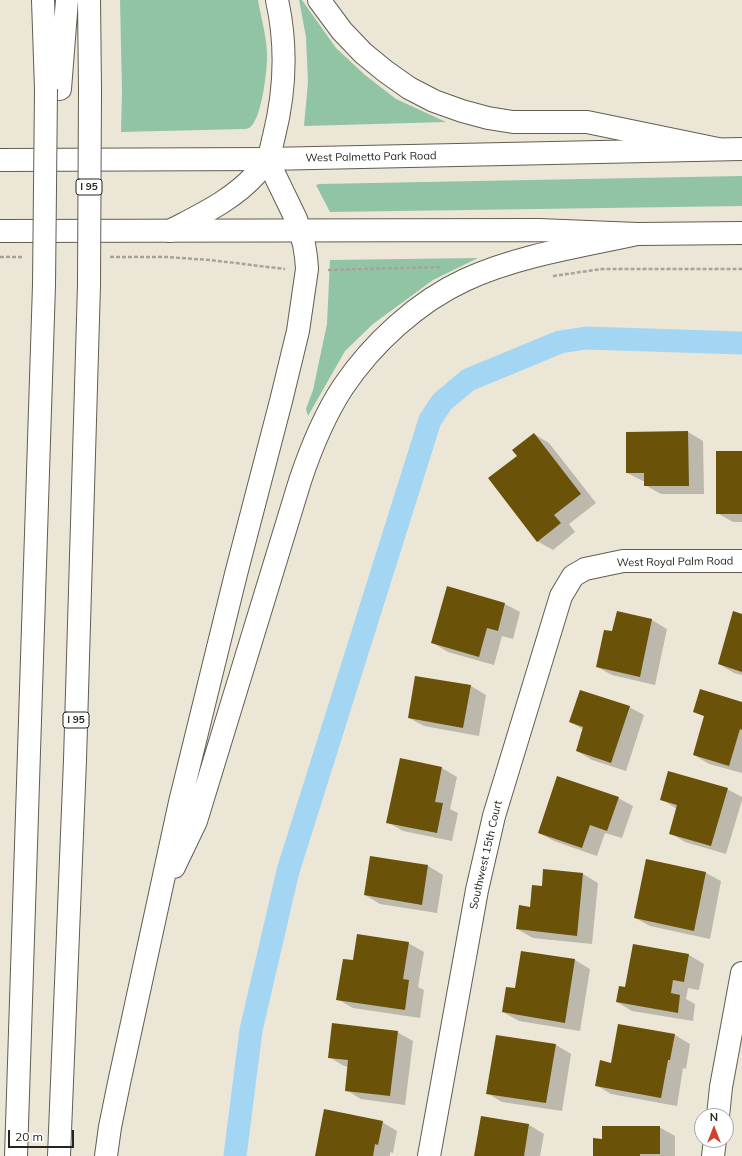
<!DOCTYPE html>
<html>
<head>
<meta charset="utf-8">
<style>
  body { margin:0 }
  #map { position:relative; width:742px; height:1156px; overflow:hidden; background:#ece6d7; font-family:Mulish,sans-serif }
  canvas { display:block }
  .north { position:absolute; left:694px; top:1108px; width:40px; height:40px; box-sizing:border-box; background:#fff; border:1px solid #a8a7a5; border-radius:50%; rotate:0deg; font-size:11px; font-weight:700; line-height:16px; text-align:center; color:#26241e }
  .north::after { content:''; display:block; margin:auto; width:14px; height:18px; background:#ce422c; clip-path:polygon(50% 0,100% 100%,50% 72%,0 100%) }
  .scale { position:absolute; left:8px; top:1130px; width:66px; height:18px; box-sizing:border-box; border:2px solid #26241e; border-top:0; padding-left:5px; font-size:12px; line-height:14px; white-space:nowrap; color:#26241e; -webkit-text-stroke:3px #fff; paint-order:stroke }
</style>
</head>
<body>
<div id="map">
<canvas width="742" height="1156"></canvas>
<div class="north">N</div>
<div class="scale">20 m</div>
</div>
<script>
const g = document.querySelector('canvas').getContext('2d');
g.lineJoin = 'round';
function fill(path, color) { g.fillStyle = color; g.fill(path, 'evenodd'); }
function stroke(path, color, width, dash) { g.strokeStyle = color; g.lineWidth = width; g.lineCap = dash ? 'butt' : 'round'; g.setLineDash(dash || []); g.stroke(path); }
function write(font, color, halo, rows, align = 'center') {
  g.font = font + ' Mulish,sans-serif'; g.lineWidth = 4; g.setLineDash([]); g.textBaseline = 'middle'; g.strokeStyle = halo; g.fillStyle = color; for (const [text, x, y, turn = 0] of rows) {
    g.save(); g.translate(x, y); g.rotate((+turn || 0) * Math.PI / 180); g.textAlign = isNaN(turn) ? turn : align; if (halo) g.strokeText(text, 0, 0); g.fillText(text, 0, 0); g.restore();
  }
}
fill(new Path2D(`
  M120,0H258C261,17 266,34 267,52C268,65 262,121 249,128C247,129 245,129 243,129L121,132L122,90Z
  M299,0H302L336,48L365,75L396,99L446,122L304,126L308,82L306,37Z
  M742,176V206L330,212L316,185L319,184Z
  M478,258L433,280L373,324L345,351L308,416L306,409L313,390L327,324L330,260Z`), '#91c3a5');
fill(new Path2D(`
  M688,432L703,441L704,494H661L645,485V481H643L627,473V433Z
  M534,434L549,443L596,503L569,524L575,532L553,550L537,541L518,456Z
  M742,452V522H733L717,513Z
  M448,588L505,604L520,612L513,639L502,636L494,665L448,652L433,643Z
  M618,612L652,620L667,629L655,685L612,675L597,667L613,633Z
  M742,615V675L734,673L719,664Z
  M471,686L486,695L479,736L424,726L409,718Z
  M742,703V773L709,764L694,755L705,717L694,711Z
  M629,707L644,715L626,771L592,760L577,751L584,730L570,722Z
  M442,768L457,777L450,809L458,813L452,841L403,831L387,822Z
  M727,789L742,797V800L726,854L685,842L670,833L677,809L661,799Z
  M618,798L633,806L622,838L605,833L597,856L554,841L539,833Z
  M647,860L706,873L721,881L710,939L650,926L635,918Z
  M428,866L443,875L437,913L380,904L365,895Z
  M544,871L583,874L598,883L592,944L533,938L517,929L543,887Z
  M408,943L424,952L418,987L424,990L420,1018L353,1008L337,999L354,962Z
  M689,955L704,964L699,990L688,988L686,999L695,1004L693,1021L632,1011L617,1002Z
  M575,960L590,969L580,1031L519,1021L503,1012L516,990Z
  M397,1032L413,1041L405,1105L361,1099L346,1090L349,1067L344,1066L329,1057Z
  M675,1035L690,1044L686,1069L683,1068L677,1106L611,1094L596,1085Z
  M556,1045L571,1054L562,1111L502,1102L487,1093Z
  M382,1122L397,1131L393,1153L390,1152V1156H316Z
  M529,1125L544,1134L540,1156H475Z
  M659,1127L675,1136V1156H594L603,1140Z`), '#0003');
stroke(new Path2D(`
  M235,1156L251,1030L288,871L430,420L442,402L468,380L560,342L586,338L742,343`), '#a3d6f3', 23);
fill(new Path2D(`
  M688,431L689,486H644V473H626V432Z
  M534,433L581,494L554,515L561,523L537,542L488,478L517,456L512,450Z
  M716,451H742V514H716Z
  M447,586L505,603L498,631L487,628L479,657L431,643Z
  M617,611L652,619L640,677L596,667L604,630L612,631Z
  M733,611L742,614V672L718,664Z
  M415,676L471,685L463,728L408,718Z
  M700,689L742,702V730L740,729L729,766L693,755L704,716L693,712Z
  M580,690L630,706L611,763L576,751L583,727L569,722Z
  M400,758L442,767L435,802L443,803L437,833L386,823Z
  M668,771L728,788L711,846L669,834L677,805L660,800Z
  M557,776L619,797L607,831L590,825L582,848L538,833Z
  M370,856L428,865L422,905L364,895Z
  M646,859L706,872L694,931L634,918Z
  M543,869L583,873L577,936L516,929L519,905L530,907L532,885L542,886Z
  M357,934L409,942L403,979L409,980L405,1010L336,1000L343,959L353,960Z
  M633,944L689,954L684,982L673,980L671,993L680,995L678,1013L616,1002L619,986L625,987Z
  M521,951L575,959L565,1023L502,1012L506,987L515,988Z
  M332,1023L398,1031L390,1096L345,1091L348,1060L328,1058Z
  M618,1024L675,1034L670,1060H668L661,1098L595,1086L600,1060L611,1063Z
  M496,1035L556,1044L546,1103L486,1094Z
  M324,1109L383,1121L378,1145L375,1144L373,1156H315Z
  M481,1116L529,1124L524,1156H474Z
  M602,1126H660V1154H640V1156H593V1138L602,1139Z`), '#6a5208');
const minor = new Path2D(`
  M718,1116L721,1087L742,973
  M429,1156L477,890L494,816L561,596L573,576L585,569L623,561H742
  M713,1156L715,1140`);
const major = new Path2D(`
  M0,160L267,159L742,149
  M0,231L539,230L637,234L742,233`);
const highway = new Path2D(`
  M43,0L46,89
  M89,0L90,89
  M319,0L342,31L363,53L385,71L409,88L434,101L462,111L488,118L513,122H587L718,149
  M60,89L67,0
  M170,231C200,215 233,200 256,174C260,170 265,165 267,160C271,153 272,143 274,136C285,92 287,45 277,0
  M174,867L196,821L300,481C311,448 324,416 343,387C372,344 417,302 465,280C517,256 581,246 637,234
  M16,1156L44,285
  M59,1156L75,760L89,285
  M106,1156L110,1127L119,1083L180,802L236,574L281,401L298,331L307,269L306,257L304,244L296,219L267,159`);
stroke(minor, '#635d51', 24);
stroke(major, '#635d51', 24);
stroke(highway, '#635d51', 24);
stroke(new Path2D(`
  M0,257H23
  M110,257H167L210,260L285,269
  M328,270L441,267
  M553,276L602,269H742`), '#a7a397', 2.5, [4, 2]);
stroke(minor, '#fff', 22);
stroke(major, '#fff', 22);
stroke(highway, '#fff', 22);
const highwayBridge = new Path2D(`
  M44,285L46,89
  M89,285L90,89`);
stroke(highwayBridge, '#635d51', 24, []);
stroke(highwayBridge, '#fff', 22);
for (const [x, y, w] of [
  [89,187,26],
  [76,720,26]
]) { const box = new Path2D(); box.roundRect(x - w / 2, y - 8, w, 16, 3); g.fillStyle = '#fff'; g.fill(box); stroke(box, '#26241e', 1); }
write('bold 10px', '#26241e', null, [
  ["I 95",89,187],
  ["I 95",76,720]
]);
write('11px', '#26241e', '#fff', [
  ["West Palmetto Park Road",371,157,-1],
  ["West Royal Palm Road",675,562,-1],
  ["Southwest 15th Court",486,855,-77]
]);
</script>
</body>
</html>
